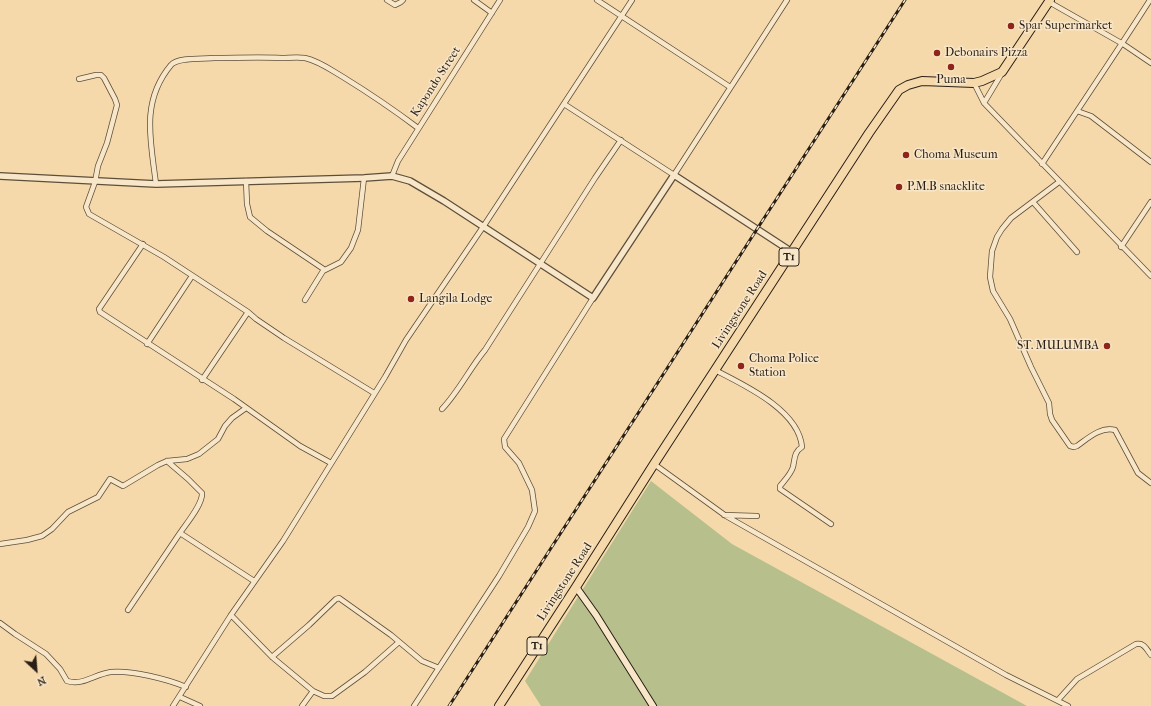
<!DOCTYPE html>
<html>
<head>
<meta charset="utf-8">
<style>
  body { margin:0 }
  #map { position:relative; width:1151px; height:706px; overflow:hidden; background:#f5d9ab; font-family:"IM FELL French Canon",serif }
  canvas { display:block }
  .north { position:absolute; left:16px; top:650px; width:40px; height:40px; -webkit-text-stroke:3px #f8e6c8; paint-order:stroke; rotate:154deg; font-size:11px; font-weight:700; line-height:16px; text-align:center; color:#2a1f15 }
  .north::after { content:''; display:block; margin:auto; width:14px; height:18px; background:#2a1f15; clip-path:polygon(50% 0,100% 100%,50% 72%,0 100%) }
</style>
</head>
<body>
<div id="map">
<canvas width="1151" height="706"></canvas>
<div class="north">N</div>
</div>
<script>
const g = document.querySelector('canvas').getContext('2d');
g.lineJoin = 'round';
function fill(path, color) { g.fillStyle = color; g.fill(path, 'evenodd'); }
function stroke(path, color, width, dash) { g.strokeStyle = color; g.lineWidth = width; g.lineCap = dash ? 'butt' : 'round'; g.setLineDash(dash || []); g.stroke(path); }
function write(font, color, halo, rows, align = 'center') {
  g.font = font + ' "IM FELL French Canon",serif'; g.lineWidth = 3; g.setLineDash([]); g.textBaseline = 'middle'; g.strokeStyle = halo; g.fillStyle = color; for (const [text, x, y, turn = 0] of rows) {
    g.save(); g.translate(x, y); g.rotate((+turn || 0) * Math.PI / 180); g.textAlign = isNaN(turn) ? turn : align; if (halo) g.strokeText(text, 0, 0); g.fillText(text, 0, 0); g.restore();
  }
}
fill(new Path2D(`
  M651,481L732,544L1027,706H541L525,681Z`), '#b7c08c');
const minor = new Path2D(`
  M387,0L395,5L401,2L403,0
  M474,0L492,13
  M597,0L730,87
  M1049,2L1123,44L1151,63
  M79,79L96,75H101L104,78L115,99L117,105L107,143L98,166L95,182L86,207L89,214L164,257L248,312L256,319L284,338L374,393
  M974,83L984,103L1002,73
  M984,103L1151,276
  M564,104L674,175L787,0
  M1077,111L1091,116L1151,162
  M1042,164C1078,109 1115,55 1150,0
  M392,176L398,161L500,0
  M246,181L247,204L250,217L267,231L325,270
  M1059,182L1011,218L1002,229L997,237L992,251L990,277L993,291L1010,319L1031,367L1049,403L1050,414L1052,420L1070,446L1074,447L1077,446C1087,439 1101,426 1115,430L1138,473L1151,483
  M156,184C151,142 140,102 171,65C177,57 204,59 214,58C237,58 259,57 281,58C289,58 298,57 305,58C319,61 331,70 343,77C369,93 394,110 418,128
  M1033,202L1077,252
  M143,244L99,309L100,312L234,399L300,446L331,463
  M1121,247L1151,202
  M305,300L323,271L341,262L351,248L358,230L364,178
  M147,344L192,276
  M715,370C744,385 799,410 802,447C794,452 795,458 793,467C791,474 784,481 780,486V489L831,524
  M202,380L248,312
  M442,409C459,391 470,368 485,350L595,178L621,140
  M167,461L188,479L202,493C203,504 186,524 180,533
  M654,464L726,516L1006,675L1068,706
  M724,515L757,516
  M0,544L27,540L42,536L52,529L68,512L98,497L110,479L123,486L158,465L167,461L187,459L199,454L218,439L225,426L232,418L246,408
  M128,610L180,533L254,581
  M231,615L272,657L313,691L302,706
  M0,623L15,634L46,654L60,669L67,681C83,686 95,674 111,672C131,670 167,679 186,687
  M272,657L309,625L336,599L339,598L391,635L422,661L439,668
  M313,691L324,696H332L365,672L399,642
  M180,697L200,706
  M1058,700L1077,679L1136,644C1144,642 1147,650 1151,655
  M173,706L231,615L283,541L385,377L406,340L483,227L632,0
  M414,706L499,576L528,527L535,511L532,490L519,463L505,447L504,439L593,298`);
const tertiary = new Path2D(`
  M0,176L156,184L364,178L392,176L410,181L444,201L593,298L674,175L792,252`);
const secondary = new Path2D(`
  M576,587L596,615L653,706`);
const trunk = new Path2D(`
  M499,706L576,587L654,464L869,133L899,90L908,85L922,81L974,83L982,81L1002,72L1050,0`);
stroke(minor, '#5d4e3a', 6);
stroke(tertiary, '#5d4e3a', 8);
stroke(secondary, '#2a1f15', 8);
stroke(trunk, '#2a1f15', 10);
stroke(minor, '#f8e6c8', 4.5);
stroke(tertiary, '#f8e6c8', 5.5);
stroke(secondary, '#f8e6c8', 6);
stroke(trunk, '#f5d9ab', 8);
const rail = new Path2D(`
  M449,706L905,0`);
stroke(rail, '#2a1f15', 3);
stroke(rail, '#f8e6c8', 1.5, [4.5]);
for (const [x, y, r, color] of [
  [1011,26,4,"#8f2418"],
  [937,53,4,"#8f2418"],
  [951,67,4,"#8f2418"],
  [906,155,4,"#8f2418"],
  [899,187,4,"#8f2418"],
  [411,299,4,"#8f2418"],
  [1107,346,4,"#8f2418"],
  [741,366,4,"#8f2418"]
]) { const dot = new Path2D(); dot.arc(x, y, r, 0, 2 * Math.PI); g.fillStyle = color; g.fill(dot); stroke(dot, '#f8e6c8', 1.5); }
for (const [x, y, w] of [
  [789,257,20],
  [537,646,20]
]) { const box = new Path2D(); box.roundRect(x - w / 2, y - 9, w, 18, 3); g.fillStyle = '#f8e6c8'; g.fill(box); stroke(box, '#2a1f15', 1); }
write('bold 11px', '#2a1f15', null, [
  ["T1",789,257],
  ["T1",537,646]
]);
write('12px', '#2a1f15', '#f8e6c8', [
  ["Spar Supermarket",1019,26],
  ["Debonairs Pizza",945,53],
  ["Puma",951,80,"center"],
  ["Choma Museum",914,155],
  ["P.M.B snacklite",907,187],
  ["Langila Lodge",419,299],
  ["ST. MULUMBA",1099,346,"right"],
  ["Choma Police",749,359],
  ["Station",749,373]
], 'left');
write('12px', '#2a1f15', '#f8e6c8', [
  ["Kapondo Street",436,82,-57],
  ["Livingstone Road",740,310,-57],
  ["Livingstone Road",565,582,-57]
]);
</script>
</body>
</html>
